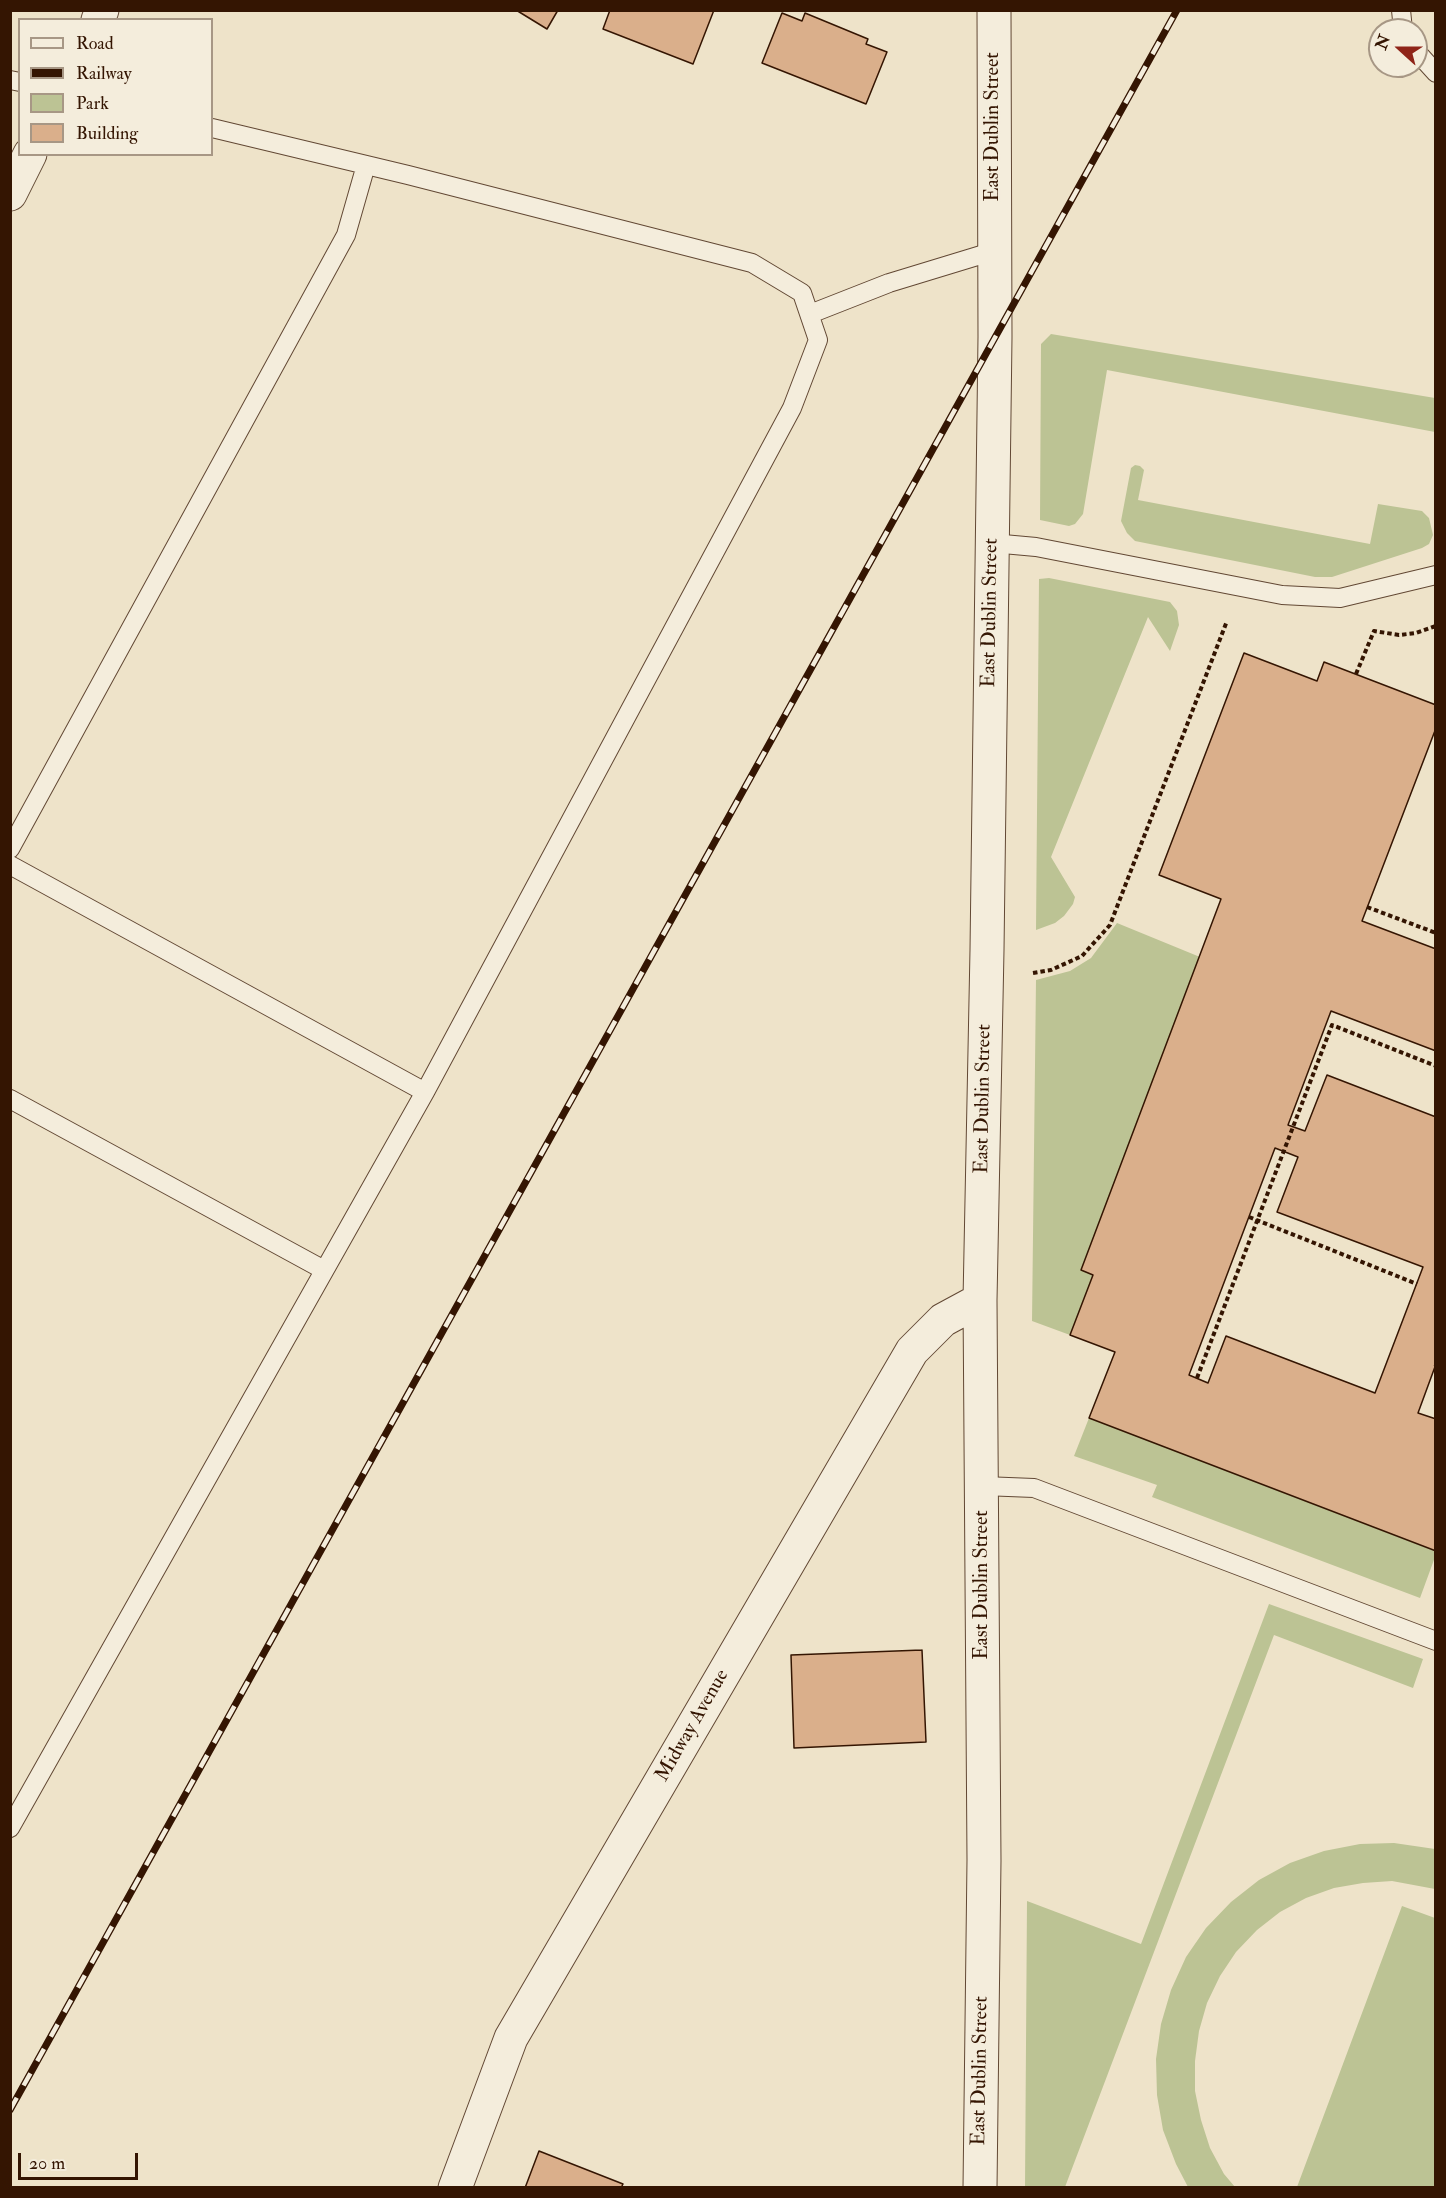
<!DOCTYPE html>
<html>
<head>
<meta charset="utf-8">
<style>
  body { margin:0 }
  #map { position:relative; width:1446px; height:2198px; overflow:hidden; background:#eee3c9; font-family:"IM FELL Double Pica",serif }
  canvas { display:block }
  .frame { position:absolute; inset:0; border:12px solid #341502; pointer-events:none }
  .legend { position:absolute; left:18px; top:18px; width:195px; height:138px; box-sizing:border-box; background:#f4eddc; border:2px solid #a79785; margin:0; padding:8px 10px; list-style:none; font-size:18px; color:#341502 }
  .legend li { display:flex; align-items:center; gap:12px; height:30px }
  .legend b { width:30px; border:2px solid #a79785 }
  .north { position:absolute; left:1368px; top:18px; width:60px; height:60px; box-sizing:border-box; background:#f4eddc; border:2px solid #a79785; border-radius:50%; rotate:291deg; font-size:16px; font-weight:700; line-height:24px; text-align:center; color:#341502 }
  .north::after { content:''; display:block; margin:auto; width:21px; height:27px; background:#8f2418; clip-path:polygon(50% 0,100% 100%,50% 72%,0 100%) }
  .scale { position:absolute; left:18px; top:2153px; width:120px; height:27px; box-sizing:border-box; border:3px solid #341502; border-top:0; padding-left:8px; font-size:18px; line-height:21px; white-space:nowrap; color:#341502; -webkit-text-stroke:4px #f4eddc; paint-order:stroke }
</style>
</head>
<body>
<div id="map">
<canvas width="1446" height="2198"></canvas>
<div class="frame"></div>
<ul class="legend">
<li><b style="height:8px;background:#f4eddc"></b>Road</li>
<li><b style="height:8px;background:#341502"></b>Railway</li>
<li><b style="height:16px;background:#bcc394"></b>Park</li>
<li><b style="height:16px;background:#daaf8b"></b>Building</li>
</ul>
<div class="north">N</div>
<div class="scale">20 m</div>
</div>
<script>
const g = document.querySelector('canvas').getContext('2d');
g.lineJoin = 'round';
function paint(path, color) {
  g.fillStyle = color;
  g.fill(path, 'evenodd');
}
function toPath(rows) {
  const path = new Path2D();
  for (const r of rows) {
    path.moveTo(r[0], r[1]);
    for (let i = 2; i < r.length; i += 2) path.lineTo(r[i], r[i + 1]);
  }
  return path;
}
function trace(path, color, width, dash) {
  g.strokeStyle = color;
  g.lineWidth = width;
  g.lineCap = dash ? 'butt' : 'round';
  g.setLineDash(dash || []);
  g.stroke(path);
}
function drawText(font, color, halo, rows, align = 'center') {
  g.font = font + ' "IM FELL Double Pica",serif';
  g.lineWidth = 4.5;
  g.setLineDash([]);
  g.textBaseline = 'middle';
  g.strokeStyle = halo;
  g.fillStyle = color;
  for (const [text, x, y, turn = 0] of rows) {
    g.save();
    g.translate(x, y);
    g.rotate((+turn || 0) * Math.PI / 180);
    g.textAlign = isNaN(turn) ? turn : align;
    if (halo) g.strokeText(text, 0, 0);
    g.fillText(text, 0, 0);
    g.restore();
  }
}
paint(toPath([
  [1051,334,1435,398,1435,432,1107,370,1083,514,1075,524,1069,526,1040,520,1041,344],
  [1135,465,1140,466,1144,470,1138,500,1370,544,1378,504,1422,511,1429,518,1433,535,1429,544,1422,548,1332,577,1315,577,1135,541,1127,533,1121,521,1131,468],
  [1049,578,1170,602,1177,611,1179,625,1170,651,1148,617,1051,857,1075,897,1073,904,1064,916,1055,923,1036,930,1039,579],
  [1117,923,1200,957,1081,1270,1093,1275,1070,1335,1032,1321,1036,980,1070,971,1091,958],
  [1089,1418,1435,1551,1435,1557,1420,1598,1152,1497,1157,1485,1074,1456],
  [1269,1604,1423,1659,1413,1688,1274,1635,1065,2187,1025,2187,1027,1901,1141,1944],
  [1394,1843,1435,1849,1435,1889,1392,1881,1363,1883,1334,1888,1306,1898,1280,1912,1257,1930,1236,1952,1220,1976,1207,2003,1199,2031,1195,2061,1195,2091,1201,2120,1210,2148,1224,2174,1235,2187,1188,2187,1176,2164,1163,2130,1157,2095,1156,2059,1161,2024,1171,1990,1186,1957,1206,1928,1231,1902,1259,1880,1290,1863,1324,1851,1360,1844],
  [1402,1906,1435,1918,1435,2187,1297,2187]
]), '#bcc394');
const building = toPath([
  [516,10,558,10,547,29,516,10],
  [610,10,714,10,693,64,603,29,610,10],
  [782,13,802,21,805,13,868,39,866,44,887,52,866,104,762,63,782,13],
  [1244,653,1317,681,1324,662,1436,705,1436,728,1362,921,1436,949,1436,1051,1331,1011,1288,1125,1305,1131,1327,1075,1436,1117,1436,1364,1418,1413,1436,1419,1436,1551,1089,1418,1115,1352,1070,1335,1093,1275,1081,1270,1221,899,1159,875,1244,653],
  [1275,1148,1298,1157,1277,1212,1423,1267,1375,1393,1226,1336,1208,1383,1189,1375,1275,1148],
  [922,1650,926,1742,794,1748,791,1655,922,1650],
  [539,2151,623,2184,621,2188,525,2188,539,2151]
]);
paint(building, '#daaf8b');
trace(building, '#341502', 1.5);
const lane = toPath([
  [1401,10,1403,30],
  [1416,51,1436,73],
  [10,80,20,82],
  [810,314,889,283,994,251],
  [992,543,1036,547,1282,595,1340,598,1436,575],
  [10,849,346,235,366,165],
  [10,865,425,1092],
  [10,1099,324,1270],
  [983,1486,1034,1488,1436,1641],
  [10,1828,425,1092,792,408,818,340,802,293,752,263,408,175,212,128]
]);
const street = toPath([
  [98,20,102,10],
  [10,194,30,154],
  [455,2188,511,2038,912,1351,943,1320,980,1300],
  [980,2188,984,1860,980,1300,987,950,995,337,994,10]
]);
trace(lane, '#624834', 20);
trace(street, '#624834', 35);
trace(toPath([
  [1356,674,1374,631,1399,635,1416,633,1436,626],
  [1367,907,1436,933],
  [1033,973,1051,970,1082,956,1110,925,1227,621],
  [1249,1217,1417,1284],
  [1435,1364,1436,1365],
  [1197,1378,1332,1025,1436,1066]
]), '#341502', 4, [4.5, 3]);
trace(lane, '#f4eddc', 18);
trace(street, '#f4eddc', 33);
const rail = toPath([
  [10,2110,1177,10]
]);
trace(rail, '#341502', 7);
trace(rail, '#f4eddc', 4.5, [14]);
drawText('20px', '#341502', '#f4eddc', [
  ["East Dublin Street",994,127,-90],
  ["East Dublin Street",991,613,-89],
  ["East Dublin Street",984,1099,-89],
  ["East Dublin Street",983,1585,-90],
  ["Midway Avenue",693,1726,-60],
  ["East Dublin Street",981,2071,-89]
]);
</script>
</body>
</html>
